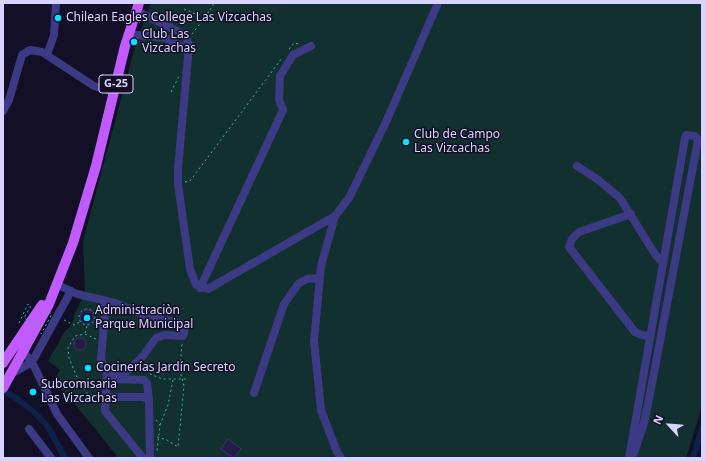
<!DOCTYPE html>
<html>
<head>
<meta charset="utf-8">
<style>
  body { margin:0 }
  #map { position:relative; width:705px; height:461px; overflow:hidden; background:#130f26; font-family:"Noto Sans",sans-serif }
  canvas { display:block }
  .frame { position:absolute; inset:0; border:4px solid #d9d4ff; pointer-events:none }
  .north { position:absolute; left:649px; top:405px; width:40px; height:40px; -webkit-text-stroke:3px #130f26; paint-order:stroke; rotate:296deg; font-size:11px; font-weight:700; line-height:16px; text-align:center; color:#d9d4ff }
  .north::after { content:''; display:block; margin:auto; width:14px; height:18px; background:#d9d4ff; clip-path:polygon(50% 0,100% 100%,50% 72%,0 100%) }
</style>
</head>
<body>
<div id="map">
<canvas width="705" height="461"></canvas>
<div class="frame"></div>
<div class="north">N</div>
</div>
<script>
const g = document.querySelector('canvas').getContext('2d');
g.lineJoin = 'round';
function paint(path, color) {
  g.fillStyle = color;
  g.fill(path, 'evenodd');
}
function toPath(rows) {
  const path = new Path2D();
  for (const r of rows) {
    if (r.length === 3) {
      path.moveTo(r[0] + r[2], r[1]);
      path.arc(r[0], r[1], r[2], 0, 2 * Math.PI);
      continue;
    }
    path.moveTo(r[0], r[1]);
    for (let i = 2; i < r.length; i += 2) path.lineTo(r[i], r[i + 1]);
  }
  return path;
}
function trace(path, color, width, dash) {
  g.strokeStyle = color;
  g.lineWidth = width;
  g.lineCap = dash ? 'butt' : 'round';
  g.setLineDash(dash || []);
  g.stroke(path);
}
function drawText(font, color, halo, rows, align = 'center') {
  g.font = font + ' "Noto Sans",sans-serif';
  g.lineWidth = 3;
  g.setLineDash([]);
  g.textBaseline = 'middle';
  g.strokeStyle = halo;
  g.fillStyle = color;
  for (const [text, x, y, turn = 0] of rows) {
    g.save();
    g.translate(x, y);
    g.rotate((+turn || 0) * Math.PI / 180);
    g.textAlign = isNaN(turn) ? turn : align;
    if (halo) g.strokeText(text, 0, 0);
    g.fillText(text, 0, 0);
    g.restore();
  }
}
paint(toPath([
  [151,3,702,3,702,402,698,420,686,458,114,458,117,456,74,403,56,384,55,379,60,370,48,361,65,331,70,327,74,319,74,315,85,293,83,241,136,43]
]), '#12302f');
trace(toPath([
  [3,391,16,398,34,412,48,427,65,458],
  [693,458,702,428]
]), '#0c2248', 6);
const building = toPath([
  [87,317,7],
  [80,344,6],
  [228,439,241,449,234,458,221,449,228,439]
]);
paint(building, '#241b47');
trace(building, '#3b2d73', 1);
trace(toPath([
  [184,9,198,15,209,12],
  [192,34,209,12,214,3],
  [289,49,294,43,299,44],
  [171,92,179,76],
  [185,182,190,181,282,58],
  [87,317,8],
  [64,320,74,325,80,322],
  [85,333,87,326],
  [96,339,85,334,75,336,68,348,69,358,79,382,87,393,98,398],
  [144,366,148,373,162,379,188,379],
  [156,420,160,425,157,451],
  [160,425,168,405,173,380],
  [157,437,167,440,178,447,184,386,180,370,182,343]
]), '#2fb8b0', 1, [2, 3]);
trace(toPath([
  [137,11,185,35,187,39,189,46,178,169,178,184,190,269,196,285,208,289,335,216],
  [129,34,166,38,181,46,188,53],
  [47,55,54,35,56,3],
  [3,111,9,100,22,55,30,50,42,52,94,86,114,92],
  [577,166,597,179,620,198,655,254,660,260,663,261],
  [631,214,579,232,572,239,569,247,635,332,642,335,650,336],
  [56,284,77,294,115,303,142,314,186,325,183,336,164,335,156,338,142,357,129,370,121,374,107,373],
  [200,288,283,110,279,100,280,76,293,55,311,46],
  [103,301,105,312,101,359,107,373,105,411,143,458],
  [20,348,32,362,57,414,89,458],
  [11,374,32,362,71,291],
  [114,379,144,380,147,383,149,400],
  [254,393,284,304,299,283,307,279,319,278],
  [105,397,143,397,149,400,150,458],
  [29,429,51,458],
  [341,458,337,452,321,410,314,341,321,266,335,216,349,198,386,122,438,3],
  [629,458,685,138,686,135,695,136,698,140,650,394,644,423,634,453,630,458]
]), '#3d3a85', 8);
trace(toPath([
  [3,363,42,305],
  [3,388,49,304,73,243,96,166,125,46,139,3]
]), '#c25bff', 10);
trace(toPath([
  [19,323,28,304,31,306,24,318,41,327,49,312,52,314,41,334]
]), '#2fb8b0', 1, [2, 3]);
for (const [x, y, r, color] of [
  [58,18,4,"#00e5ff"],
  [134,42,4,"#00e5ff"],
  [406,142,4,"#00e5ff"],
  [87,318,4,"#00e5ff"],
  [88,368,4,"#00e5ff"],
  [33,392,4,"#00e5ff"]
]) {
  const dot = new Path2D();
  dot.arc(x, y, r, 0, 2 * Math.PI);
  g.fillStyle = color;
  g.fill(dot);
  trace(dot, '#130f26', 1.5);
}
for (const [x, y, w] of [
  [116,84,34]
]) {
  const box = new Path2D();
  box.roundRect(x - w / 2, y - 9, w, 18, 3);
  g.fillStyle = '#130f26';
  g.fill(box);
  trace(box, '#d9d4ff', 1);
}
drawText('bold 11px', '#d9d4ff', null, [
  ["G-25",116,84]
]);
drawText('12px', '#d9d4ff', '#130f26', [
  ["Chilean Eagles College Las Vizcachas",66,18],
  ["Club Las",142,35],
  ["Vizcachas",142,49],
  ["Club de Campo",414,135],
  ["Las Vizcachas",414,149],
  ["Administraciòn",95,311],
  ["Parque Municipal",95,325],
  ["Cocinerías Jardín Secreto",96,368],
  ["Subcomisaria",41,385],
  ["Las Vizcachas",41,399]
], 'left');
</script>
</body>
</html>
